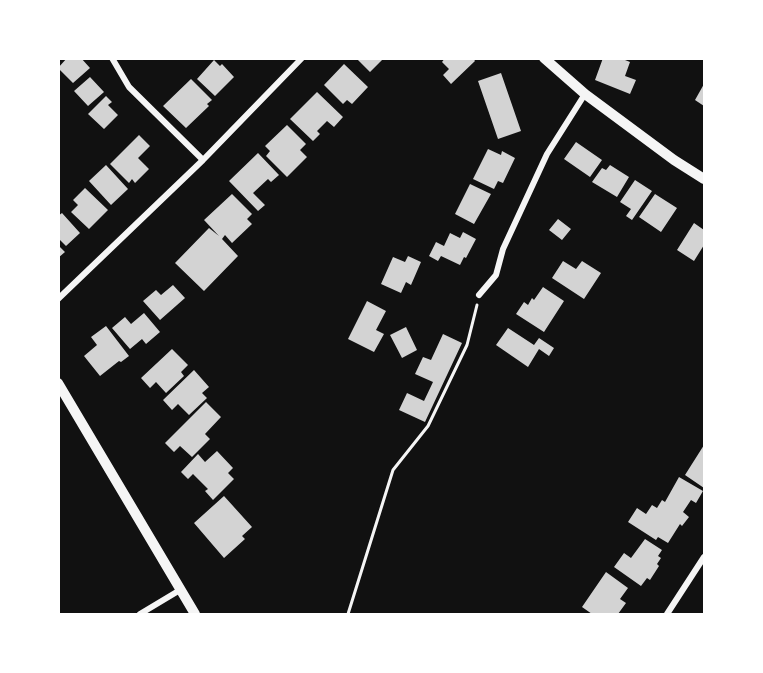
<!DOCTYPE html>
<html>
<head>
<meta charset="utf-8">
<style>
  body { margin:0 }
  #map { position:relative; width:763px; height:673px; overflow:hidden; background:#111; font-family:"Roboto Condensed",sans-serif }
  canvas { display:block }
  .frame { position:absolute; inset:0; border:60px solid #fff; pointer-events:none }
</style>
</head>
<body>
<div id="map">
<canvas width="763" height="673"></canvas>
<div class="frame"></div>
</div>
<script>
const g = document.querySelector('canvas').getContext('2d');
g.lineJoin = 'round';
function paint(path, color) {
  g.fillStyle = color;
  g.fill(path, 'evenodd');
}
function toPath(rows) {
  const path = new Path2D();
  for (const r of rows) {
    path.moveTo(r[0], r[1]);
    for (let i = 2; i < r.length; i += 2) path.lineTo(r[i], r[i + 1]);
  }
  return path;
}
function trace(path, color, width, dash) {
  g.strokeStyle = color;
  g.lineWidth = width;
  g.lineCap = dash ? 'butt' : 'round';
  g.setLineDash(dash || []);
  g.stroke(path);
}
paint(toPath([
  [67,58,81,58,90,68,73,83,58,68],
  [356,58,384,58,370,72],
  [445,58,473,58,475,61,451,84,443,75,449,69,442,62],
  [603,58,620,58,630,62,625,76,636,80,630,94,595,80],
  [214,60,220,66,222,64,234,77,215,96,197,79],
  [344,64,368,87,352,104,347,100,343,104,324,85],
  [501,73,521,131,498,139,478,81],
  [90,77,104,92,88,106,74,91],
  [191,79,212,100,207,104,209,106,186,128,163,106],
  [704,84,704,106,695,100],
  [317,92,343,117,334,127,327,121,317,131,320,134,313,141,290,119],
  [106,96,112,102,108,105,118,115,104,129,88,114],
  [287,125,306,144,300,150,307,157,287,177,266,156,270,151,265,146],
  [139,135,150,146,138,158,149,169,135,183,132,179,129,183,110,164],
  [576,142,602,160,590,177,564,159],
  [488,149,501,155,502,151,515,158,503,183,498,181,494,189,473,179],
  [258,153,279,175,271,182,268,179,253,193,265,205,258,211,229,181],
  [106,165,128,189,111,205,89,181],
  [610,165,629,177,617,197,592,182,602,168,606,170],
  [635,180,652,191,632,220,626,216,631,209,620,202],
  [470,184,491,194,474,224,455,214],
  [85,188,108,210,89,229,71,212,78,205,73,200],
  [232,194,252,214,247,219,252,224,232,243,225,235,222,239,238,256,204,291,175,263,209,228,219,236,204,220],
  [655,194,677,208,661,232,639,217],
  [62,213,80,233,66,246,58,238,58,216],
  [558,219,571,229,562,240,549,230],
  [694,223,704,230,704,245,694,261,677,250],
  [463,232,476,239,466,258,464,257,460,265,441,256,438,261,429,256,436,242,444,246,450,233,460,238],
  [58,245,65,252,58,258],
  [408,256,421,262,411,285,406,282,401,293,381,284,393,257,405,262],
  [563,261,576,269,582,261,601,273,584,299,552,278],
  [173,285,185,298,160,320,143,301,156,290,161,295],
  [543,287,564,301,544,332,516,314,524,302,528,305,532,298,534,300],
  [367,301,386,311,376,330,384,334,374,352,348,339],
  [144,313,160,332,146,344,142,339,130,349,112,328,125,317,131,324],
  [106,326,129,356,121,362,119,361,100,376,84,356,97,345,91,337],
  [406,327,417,350,402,358,390,335],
  [508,328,534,345,539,338,554,348,549,356,539,349,528,367,496,345],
  [443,334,462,343,425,422,399,410,407,393,424,401,433,382,415,374,423,357,431,360],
  [172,349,188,365,181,372,184,376,166,393,156,382,150,388,141,378],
  [194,370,209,387,202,393,207,398,189,415,178,404,172,410,163,400],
  [206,402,221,417,205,434,210,439,192,457,180,446,174,452,165,443],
  [704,445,704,488,685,475],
  [217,451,233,468,228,473,234,479,213,500,205,491,208,489,193,474,188,479,181,472,198,454,205,462],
  [679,477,703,491,696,503,691,500,683,512,689,517,682,526,680,524,668,543,658,537,656,540,628,522,637,508,646,514,652,505,657,508,662,500,665,502],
  [224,496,252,527,242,536,245,539,224,558,194,523],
  [645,539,662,550,658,556,661,558,657,564,659,566,650,580,647,578,641,586,614,567,624,553,631,558],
  [606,572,628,588,620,599,626,603,618,614,592,614,582,607]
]), '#d3d3d3');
trace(toPath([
  [348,614,393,470,428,426,467,345,477,305]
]), '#f5f5f5', 3);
trace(toPath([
  [112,58,129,87,203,160],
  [479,295,496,275,503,249,547,154,585,94],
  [58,299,203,160,302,58],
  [140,614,180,590],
  [667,614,704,557]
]), '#f5f5f5', 6);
trace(toPath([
  [544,58,585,94,674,160,704,179],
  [58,383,195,614]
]), '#f5f5f5', 10);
</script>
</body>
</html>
